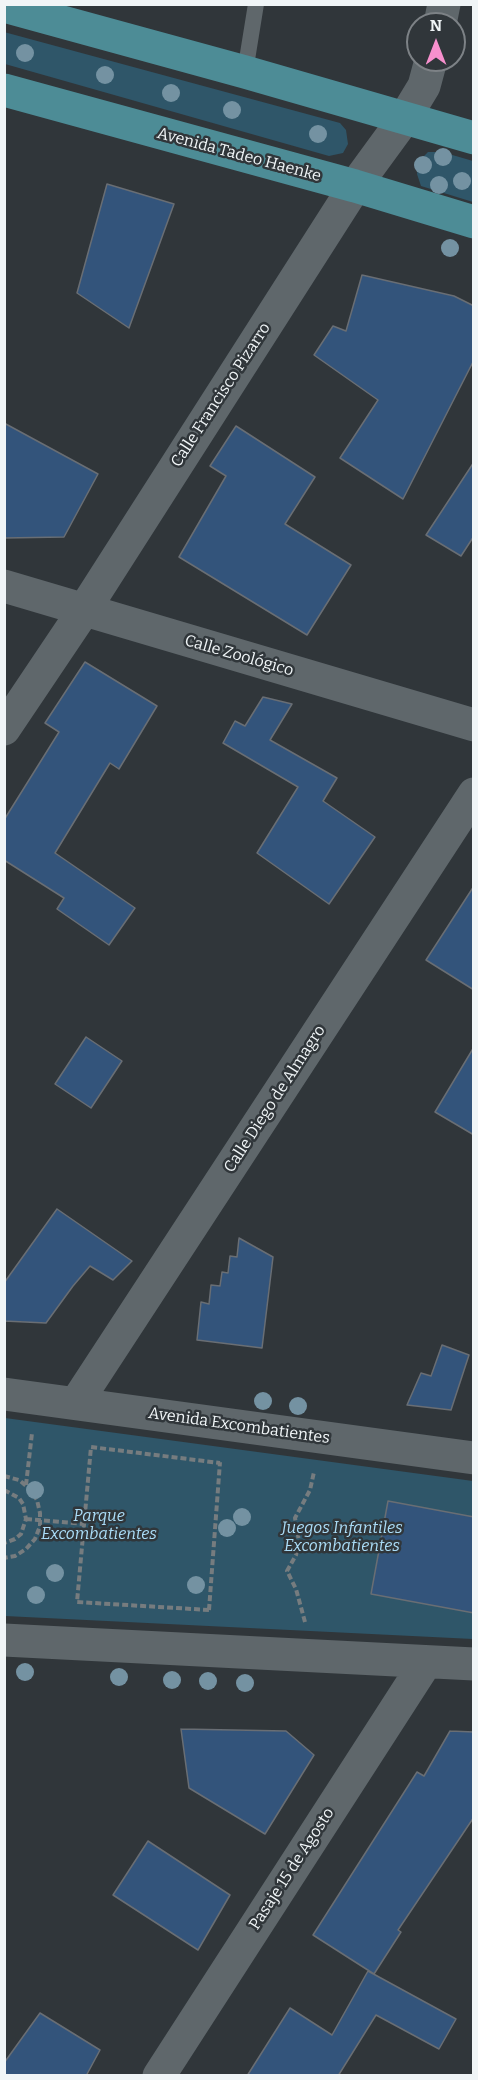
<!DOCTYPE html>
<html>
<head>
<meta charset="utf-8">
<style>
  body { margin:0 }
  #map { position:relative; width:478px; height:2080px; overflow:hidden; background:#30363a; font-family:Bitter,serif }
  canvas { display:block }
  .frame { position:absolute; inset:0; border:6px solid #f0f5f7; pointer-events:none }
  .north { position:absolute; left:406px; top:12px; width:60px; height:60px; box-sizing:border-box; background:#30363a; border:2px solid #7d8286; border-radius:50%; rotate:0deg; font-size:16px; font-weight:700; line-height:24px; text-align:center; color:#f0f5f7 }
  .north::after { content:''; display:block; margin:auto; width:21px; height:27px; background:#f790cd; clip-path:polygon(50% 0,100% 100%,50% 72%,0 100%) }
</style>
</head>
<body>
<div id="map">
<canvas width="478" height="2080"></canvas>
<div class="frame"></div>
<div class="north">N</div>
</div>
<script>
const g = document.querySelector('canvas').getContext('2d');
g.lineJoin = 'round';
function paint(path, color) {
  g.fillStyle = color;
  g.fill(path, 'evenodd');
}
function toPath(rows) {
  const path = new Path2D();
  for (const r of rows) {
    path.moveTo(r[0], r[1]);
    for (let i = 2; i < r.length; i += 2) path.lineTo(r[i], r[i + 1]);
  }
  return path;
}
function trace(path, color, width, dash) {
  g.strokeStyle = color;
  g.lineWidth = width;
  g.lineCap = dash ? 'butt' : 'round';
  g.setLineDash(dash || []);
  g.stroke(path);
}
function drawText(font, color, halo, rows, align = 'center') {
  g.font = font + ' Bitter,serif';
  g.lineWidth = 5;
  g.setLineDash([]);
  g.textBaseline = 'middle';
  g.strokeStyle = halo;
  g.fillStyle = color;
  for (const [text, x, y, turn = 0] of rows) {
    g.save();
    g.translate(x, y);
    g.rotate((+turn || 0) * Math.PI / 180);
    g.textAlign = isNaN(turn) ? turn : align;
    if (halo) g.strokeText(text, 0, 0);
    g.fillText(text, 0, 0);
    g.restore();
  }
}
paint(toPath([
  [4,32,340,123,346,130,348,144,343,153,329,156,5,64],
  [428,152,442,152,473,161,473,202,421,186,417,174,418,162],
  [5,1418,473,1481,473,1639,5,1616]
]), '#2f5669');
const building = toPath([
  [107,184,174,204,129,328,77,293,107,184],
  [362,275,454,296,474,306,474,360,403,499,340,458,378,400,314,355,333,326,346,331,362,275],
  [4,423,98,474,64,537,4,538,4,423],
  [236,426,315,477,285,524,351,565,307,635,179,557,226,476,210,466,236,426],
  [474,462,474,536,461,556,426,535,474,462],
  [85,662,157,706,119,769,110,763,55,853,135,908,109,945,57,909,64,898,4,860,4,820,59,732,45,723,85,662],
  [263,697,292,704,270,740,337,778,323,801,375,837,329,904,257,853,298,787,223,743,235,721,245,726,263,697],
  [474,886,474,990,426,960,474,886],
  [86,1037,122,1061,91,1108,55,1084,86,1037],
  [474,1047,474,1135,435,1112,474,1047],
  [57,1209,132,1261,113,1280,90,1266,73,1286,46,1323,4,1321,4,1283,57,1209],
  [239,1238,273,1257,262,1348,197,1340,201,1302,209,1304,211,1285,220,1286,222,1272,228,1273,230,1256,237,1257,239,1238],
  [442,1345,469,1355,451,1410,407,1405,421,1373,431,1376,442,1345],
  [388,1501,474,1517,474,1613,371,1594,388,1501],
  [181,1729,286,1731,314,1755,265,1834,189,1788,181,1729],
  [450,1731,474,1732,474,1817,398,1930,401,1932,374,1974,313,1935,417,1772,424,1776,450,1731],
  [148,1841,230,1895,198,1950,113,1895,148,1841],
  [368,1971,456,2019,439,2049,376,2015,338,2076,247,2076,290,2008,332,2035,368,1971],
  [40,2013,100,2050,86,2076,4,2076,4,2063,40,2013]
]);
paint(building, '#33547b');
trace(building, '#696e74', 1.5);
trace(toPath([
  [4,1476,19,1480,30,1489,37,1500,40,1513,40,1526,35,1539,26,1549,15,1556,4,1558],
  [26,1485,32,1433],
  [4,1490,19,1498,23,1504,26,1519,21,1534,15,1539,4,1543],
  [26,1519,84,1524],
  [209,1610,77,1602,91,1447,220,1463],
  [209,1610,220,1462],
  [305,1622,296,1589,287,1571,296,1555,299,1541,295,1518,310,1490,314,1472]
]), '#767c7f', 4, [6, 3]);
trace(toPath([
  [245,72,256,4]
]), '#5f676b', 16);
trace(toPath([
  [440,24,444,4],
  [4,586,474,725],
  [4,729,84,610,355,186,404,119,424,86,431,60],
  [4,1394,474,1458],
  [76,1403,474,794],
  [4,1640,474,1664],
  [159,2076,426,1662]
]), '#5f676b', 33);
trace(toPath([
  [4,6,245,72,474,138],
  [4,90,355,186,474,222]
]), '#4d8c96', 33);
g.fillStyle = '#7492a2';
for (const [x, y] of [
  [25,53],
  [105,75],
  [171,93],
  [232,110],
  [318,134],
  [443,157],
  [423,165],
  [462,181],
  [439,185],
  [450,248],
  [263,1401],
  [298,1406],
  [35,1490],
  [242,1517],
  [227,1528],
  [55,1573],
  [196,1585],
  [36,1595],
  [25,1672],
  [119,1677],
  [172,1680],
  [208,1681],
  [245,1683]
]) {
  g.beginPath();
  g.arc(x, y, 9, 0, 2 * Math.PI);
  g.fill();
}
drawText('16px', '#f0f5f7', '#30363a', [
  ["Avenida Tadeo Haenke",239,155,15],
  ["Calle Francisco Pizarro",221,395,-57],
  ["Calle Zoológico",239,656,16],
  ["Calle Diego de Almagro",275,1099,-57],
  ["Avenida Excombatientes",239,1426,8],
  ["Pasaje 15 de Agosto",292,1869,-57]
]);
drawText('italic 16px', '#abddf8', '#30363a', [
  ["Parque",99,1517],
  ["Excombatientes",99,1535],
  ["Juegos Infantiles",342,1529],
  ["Excombatientes",342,1547]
]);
</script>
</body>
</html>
